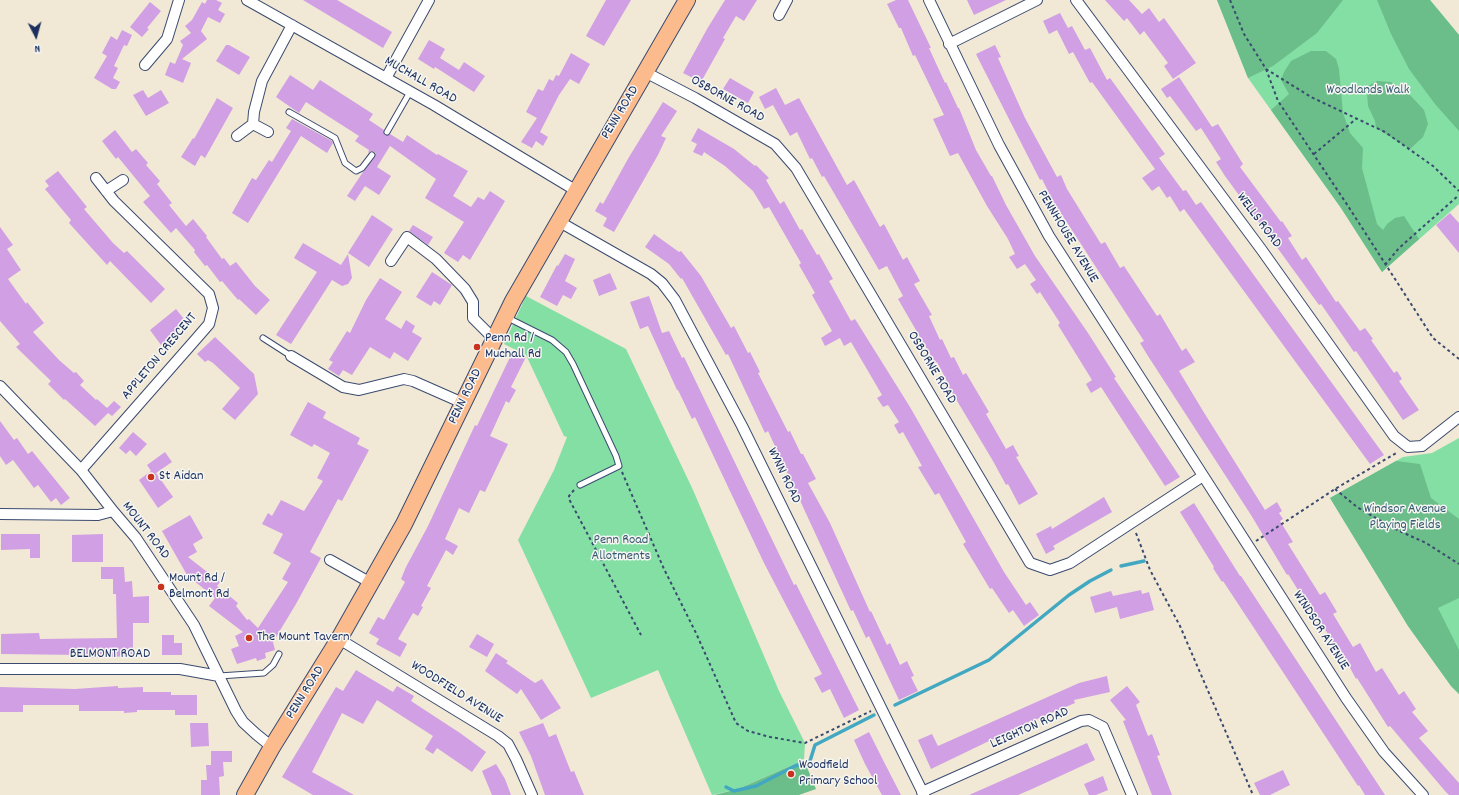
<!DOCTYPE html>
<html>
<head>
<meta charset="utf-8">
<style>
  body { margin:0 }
  #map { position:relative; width:1459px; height:795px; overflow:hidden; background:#f1e9d5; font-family:Dekko,sans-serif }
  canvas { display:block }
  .north { position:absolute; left:16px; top:16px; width:40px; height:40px; -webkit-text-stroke:3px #f6f6f2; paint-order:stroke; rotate:174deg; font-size:11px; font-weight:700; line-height:16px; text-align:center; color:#1b2f5e }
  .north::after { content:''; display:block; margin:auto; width:14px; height:18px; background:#1b2f5e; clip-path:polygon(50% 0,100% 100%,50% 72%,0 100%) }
</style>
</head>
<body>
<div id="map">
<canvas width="1459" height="795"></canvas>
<div class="north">N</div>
</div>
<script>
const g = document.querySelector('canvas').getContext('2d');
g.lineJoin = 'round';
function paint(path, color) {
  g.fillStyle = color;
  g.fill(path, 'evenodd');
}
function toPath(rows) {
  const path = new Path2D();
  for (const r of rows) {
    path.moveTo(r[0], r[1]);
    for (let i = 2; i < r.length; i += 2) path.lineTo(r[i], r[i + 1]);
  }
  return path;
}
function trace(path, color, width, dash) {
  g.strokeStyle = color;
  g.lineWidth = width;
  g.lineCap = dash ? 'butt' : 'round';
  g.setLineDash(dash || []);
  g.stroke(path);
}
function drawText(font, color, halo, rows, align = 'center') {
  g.font = font + ' Dekko,sans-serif';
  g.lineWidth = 3;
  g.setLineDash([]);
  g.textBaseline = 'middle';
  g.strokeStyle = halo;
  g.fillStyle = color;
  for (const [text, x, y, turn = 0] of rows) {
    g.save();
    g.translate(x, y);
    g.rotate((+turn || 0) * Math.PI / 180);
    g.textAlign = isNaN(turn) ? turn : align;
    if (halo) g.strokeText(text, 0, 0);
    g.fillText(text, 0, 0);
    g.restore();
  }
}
paint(toPath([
  [1217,0,1430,0,1459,35,1459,204,1382,272,1341,208,1248,78],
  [526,296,626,349,693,490,779,691,805,743,804,760,738,789,712,795,658,670,591,698,518,540,554,470,567,437,564,436,526,355,504,344],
  [1459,438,1459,694,1451,686,1408,626,1330,498,1403,457,1432,453]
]), '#84dfa5');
paint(toPath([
  [1217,0,1343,0,1317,33,1273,66,1248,78],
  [1377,0,1430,0,1459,35,1459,131,1435,104,1409,69,1391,34],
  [1311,51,1326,51,1336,59,1339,69,1343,113,1350,133,1363,148,1362,168,1377,224,1383,230,1387,224,1395,218,1404,216,1419,239,1382,272,1341,208,1271,110,1289,94,1281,80,1284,72,1291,61],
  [1377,81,1391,82,1410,95,1424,110,1428,124,1423,137,1410,149,1376,128,1375,121,1368,106,1367,93,1368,86],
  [1396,461,1420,464,1431,498,1459,519,1459,598,1438,608,1459,650,1459,694,1451,686,1408,626,1330,498],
  [804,760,816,789,799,795,714,795,738,789]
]), '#6bbe8a');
trace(toPath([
  [1121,566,1144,561],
  [895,705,989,660,1069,595,1090,581,1111,570],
  [726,787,734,791,756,786,795,766,810,761,815,745,874,715]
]), '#42a8c2', 3.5);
paint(toPath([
  [207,0,216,0,222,3,218,10,225,14,220,23,208,17,201,31,207,39,182,59,191,63,183,83,165,75,170,62,175,64,183,45,180,41,191,33,185,26,192,20,202,2,205,4],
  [303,0,337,0,392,32,383,48],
  [606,0,631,0,604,46,586,36],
  [725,0,757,0,744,21,736,16,723,38,725,39,701,82,683,73,707,29],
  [896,0,908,0,931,48,929,48,945,83,946,82,958,108,959,108,976,150,991,176,992,176,1006,205,1035,256,1088,333,1116,377,1114,378,1180,477,1165,486,1101,387,1091,393,1086,384,1092,380,1058,325,1060,323,1040,292,1037,294,1030,284,1036,280,1025,264,1017,269,1009,257,1015,254,1008,239,987,206,958,153,950,156,933,119,944,115,915,55,913,56,901,28,899,28,887,4],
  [967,0,1006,0,974,15],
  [1105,0,1129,0,1142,14,1149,8,1159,22,1164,18,1196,63,1173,79,1164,66,1168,63,1144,31,1140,35,1127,18,1124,21],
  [150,2,161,11,147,28,149,29,142,37,130,27],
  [1060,13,1068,28,1072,26,1085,50,1090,48,1107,80,1110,78,1165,154,1159,158,1183,191,1186,190,1196,205,1201,202,1384,455,1370,464,1184,209,1180,212,1170,196,1167,198,1159,186,1152,191,1142,178,1155,169,1092,82,1090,83,1073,52,1069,54,1057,30,1049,34,1043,21],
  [122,30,132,35,127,46,124,45,114,66,118,68,113,78,120,82,116,89,112,89,94,78,107,56,102,53,111,36,117,40],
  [429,40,445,49,440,58,459,70,464,62,485,76,474,92,435,67,434,69,418,59],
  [226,45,229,45,250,57,239,75,216,61],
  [995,45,1001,57,998,58,1025,118,1057,177,1061,175,1067,189,1101,244,1105,242,1120,268,1124,266,1157,316,1160,314,1182,351,1186,348,1195,362,1179,371,1203,411,1265,510,1277,502,1282,511,1279,513,1283,519,1280,521,1293,542,1288,544,1320,595,1325,592,1337,612,1333,614,1353,647,1360,643,1376,672,1382,668,1399,695,1404,691,1416,709,1412,712,1428,731,1419,738,1459,783,1459,795,1449,795,1445,791,1390,726,1388,727,1357,678,1356,679,1341,651,1339,652,1305,597,1303,598,1288,574,1287,575,1251,515,1148,356,1140,343,1144,341,1053,201,1042,179,1040,180,982,66,976,54],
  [571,53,590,64,579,84,570,79,559,95,540,132,548,137,543,146,536,141,532,148,521,142,537,118,526,112,538,89,543,91,549,79,553,81,556,75,559,76],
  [290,75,313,90,320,80,373,114,369,120,384,130,385,135,390,134,403,142,407,135,437,155,438,154,468,171,453,196,471,207,478,197,484,200,490,191,505,201,470,260,463,255,458,262,444,253,464,222,425,198,436,179,390,146,377,167,391,176,379,195,365,186,355,201,347,196,363,172,375,157,376,153,372,151,368,153,369,150,355,141,359,136,306,102,299,113,276,97],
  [1179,77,1212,127,1218,124,1243,164,1240,167,1281,222,1282,221,1292,236,1288,238,1302,260,1306,257,1336,302,1338,301,1360,331,1365,328,1373,339,1371,340,1394,373,1397,371,1402,379,1399,381,1419,410,1403,420,1356,351,1354,352,1321,304,1319,305,1225,176,1216,162,1221,159,1201,128,1196,131,1170,96,1167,98,1161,89],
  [730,78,754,92,748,103,723,89],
  [776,88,785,105,799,98,847,185,854,180,880,227,884,224,903,260,907,257,920,281,914,284,932,315,929,316,940,340,942,339,951,358,954,357,963,375,966,373,989,412,986,414,1006,449,1013,445,1019,456,1016,457,1038,494,1019,505,1008,484,1006,485,993,461,947,384,948,383,937,362,935,363,898,299,903,296,887,266,879,270,824,176,822,177,812,158,810,159,797,132,790,136,773,105,765,109,759,97],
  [143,90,148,98,161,90,169,103,146,116,133,95],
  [217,98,233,108,205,158,201,155,195,166,181,157,193,138,194,139],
  [663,102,677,111,661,136,666,138,658,155,614,232,603,226,607,218,595,211,600,202,603,204,629,157],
  [292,119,332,141,333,143,327,153,301,136,248,223,232,213,252,178,256,180,269,160,272,162,291,131,286,128],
  [698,128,734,149,755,166,756,165,769,178,766,180,780,204,784,201,800,230,802,229,817,255,819,254,833,279,829,281,851,321,855,319,910,407,1004,572,1026,605,1030,602,1039,615,1024,626,1013,610,1009,613,992,588,990,589,963,544,966,542,939,493,935,495,918,467,922,466,903,432,899,434,894,425,899,422,888,405,883,407,877,398,882,395,851,342,844,346,840,338,825,346,821,338,832,331,812,295,815,293,799,265,801,263,769,207,764,209,753,191,725,166,704,152,702,156,693,152,697,144,691,141],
  [115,130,132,152,136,149,148,163,146,165,160,181,157,184,172,203,169,205,186,226,193,219,207,236,206,237,222,259,224,258,230,266,236,262,255,286,270,300,256,315,239,299,238,300,222,281,220,282,207,265,205,266,194,252,195,250,176,228,171,233,143,202,150,196,118,157,116,159,102,141],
  [58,171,87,207,84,209,113,243,124,253,127,251,165,289,151,303,110,261,107,265,69,223,71,220,45,189,49,186,45,181],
  [1450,213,1459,223,1459,253,1436,225],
  [372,215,393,229,369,267,348,253],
  [413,225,433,237,428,245,409,231],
  [0,227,13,245,7,249,21,270,8,279,26,304,27,302,44,323,33,332,59,360,74,373,76,372,84,381,80,385,96,400,97,399,107,408,114,401,121,407,112,416,108,413,95,426,65,399,64,400,48,384,51,381,16,347,20,344,0,321],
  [654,234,679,252,681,251,701,276,731,328,734,326,748,353,750,352,760,372,758,373,788,432,790,431,801,454,803,454,816,479,808,483,830,523,870,612,871,611,887,645,890,643,900,665,907,661,914,676,911,677,918,691,899,700,869,636,866,638,853,610,851,611,768,431,765,433,728,354,726,355,682,278,681,279,669,264,645,247],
  [303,243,341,265,348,254,352,278,348,284,342,286,332,280,291,344,276,335,317,272,294,258],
  [565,254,575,259,565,281,577,288,571,299,563,295,557,306,540,297,557,265,558,266],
  [432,272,452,285,440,305,434,301,431,306,416,297],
  [610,273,617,289,599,296,593,280],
  [380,278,402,292,385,319,401,329,406,320,415,326,412,332,422,338,408,361,394,352,390,359,370,347,352,375,343,370,339,376,328,369,333,362,329,360,347,331,350,333,366,300],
  [649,296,662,333,669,331,682,358,684,357,794,585,796,584,859,710,844,718,830,689,822,693,814,678,822,674,764,563,695,417,692,419,678,390,677,390,648,326,640,329,630,302],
  [176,309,188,324,161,345,150,330],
  [215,337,254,374,258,394,235,420,222,409,240,388,213,363,208,360,205,362,197,354],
  [513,351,526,357,511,387,516,390,509,403,506,401,490,436,508,444,485,492,480,490,469,513,459,508,445,539,458,546,453,555,446,550,427,586,431,588,421,606,423,607,418,616,413,613,398,639,407,644,400,657,376,644,379,639,369,633,378,617,384,620,405,582,401,579,406,567,428,526,475,425,477,426],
  [308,402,326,412,323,418,360,438,357,444,369,450,342,501,338,499,310,552,321,558,296,604,273,642,275,650,265,653,266,658,257,661,256,658,237,664,231,649,239,646,235,636,243,632,209,606,215,598,187,575,162,531,190,515,203,538,193,544,197,552,188,557,220,582,217,586,238,603,236,606,247,620,249,619,258,628,288,582,282,579,291,563,273,553,283,534,262,524,268,513,272,516,281,500,304,511,323,481,317,478,330,453,314,444,312,447,290,435],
  [0,421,14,440,17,438,28,454,32,451,70,498,61,505,56,498,51,502,38,485,34,488,13,460,6,465,0,456],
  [133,432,147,444,136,456,130,450,126,454,119,448],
  [165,452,172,462,156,473,173,497,158,508,139,480,151,471,147,465],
  [1104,497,1112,512,1053,546,1055,549,1046,554,1036,534,1051,526,1052,529],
  [1194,503,1240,576,1241,576,1385,795,1365,795,1359,785,1358,786,1223,581,1222,582,1213,568,1214,567,1180,512],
  [1,534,40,534,40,558,30,558,30,549,1,550],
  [103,534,103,562,72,562,72,535],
  [101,567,124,567,125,582,132,581,133,597,149,596,149,623,133,623,133,656,82,658,82,655,1,654,1,634,39,633,40,639,117,638,116,594,113,594,113,579,101,579],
  [1141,590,1142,594,1149,592,1154,610,1120,619,1117,607,1095,613,1090,597,1111,591,1113,596],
  [477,634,494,644,487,657,469,647],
  [162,635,174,635,174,643,182,643,182,655,162,655],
  [496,653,508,661,506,663,535,683,542,679,561,708,541,720,521,689,517,694,485,671],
  [356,670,393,692,397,686,414,696,411,701,460,733,486,752,472,772,437,748,433,754,425,749,433,736,377,700,363,724,342,713,312,772,354,795,313,795,282,777,336,687,343,691],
  [1107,676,1110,692,1074,700,1075,703,1016,728,931,769,918,740,932,734,938,746,1079,683],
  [118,686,118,688,143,687,143,692,171,692,171,695,197,695,197,715,175,715,175,710,137,710,137,712,124,713,124,711,79,711,79,705,23,705,23,712,0,712,0,687,75,689],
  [1127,686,1140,702,1136,705,1148,736,1152,734,1160,755,1157,756,1172,795,1152,795,1123,721,1126,720,1110,700],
  [190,723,208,723,209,746,191,747],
  [543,723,549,737,556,734,571,772,574,771,584,795,545,795,531,756,519,732],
  [869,732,884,762,901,795,882,795,865,764,854,740],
  [1087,743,1095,760,1032,789,1018,795,969,795],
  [211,751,232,751,232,762,223,762,224,776,219,777,220,795,201,795,201,780,207,780,206,765,211,765],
  [496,764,505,779,511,795,492,795,482,771],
  [1283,770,1290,785,1270,795,1260,795,1254,783],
  [1103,776,1108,790,1096,795,1089,795,1084,784]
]), '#d19fe3');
const service = toPath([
  [289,112,335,138,345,163,356,171,362,168,372,155],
  [387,132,410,92],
  [508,318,552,340,566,352,573,364,616,456,619,466,580,485],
  [263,338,291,356],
  [219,676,264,673,273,665,279,654]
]);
const minor = toPath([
  [247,0,434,105,575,190],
  [929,0,999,145,1049,236,1346,698,1384,752,1423,795],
  [1076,0,1261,249,1394,436,1408,447,1422,446,1459,417],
  [779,15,787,0],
  [949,44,1037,0],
  [145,65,167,39,179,0],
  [645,72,695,98,775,144,796,168,1030,563,1050,570,1070,563,1203,476],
  [386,78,429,0],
  [253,124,254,112,262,81,292,25],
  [237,136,253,124,268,132],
  [106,191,123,180],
  [558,221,651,274,662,283,675,300,742,426,924,795],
  [391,261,407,237,436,259,465,289,473,302,473,318,494,339],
  [291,356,343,387,359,390,404,379,413,381,463,403],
  [0,386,81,470,113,511,136,538,194,625,236,711,243,722,256,734,272,747],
  [81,470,196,339,209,324,213,308,209,294,114,201,96,178],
  [0,514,98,515,113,511],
  [330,560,371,583],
  [339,639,498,736,508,744,516,759,532,795],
  [0,669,180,669,219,676],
  [922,792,1081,721,1089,720,1103,727,1132,795]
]);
const trunk = toPath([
  [245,795,272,747,339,639,404,524,513,301,687,0]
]);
trace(service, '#3b4b70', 7);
trace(minor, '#3b4b70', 12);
trace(trunk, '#3b4b70', 18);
trace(toPath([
  [1230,0,1244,34,1266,69,1311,97,1385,132,1433,166,1459,191],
  [1266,69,1278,101,1348,206,1433,338,1459,359],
  [1314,154,1356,119],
  [1385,265,1399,248,1459,195],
  [622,472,664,569,696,633,736,723,748,731,770,737,805,743,871,711],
  [1335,489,1357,507,1393,528,1426,543,1459,564],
  [574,490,569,496,569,499,641,635],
  [1136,533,1150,570,1180,626,1253,795],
  [1256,541,1335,489,1398,452]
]), '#3b4b70', 2, [3, 3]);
trace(service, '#fff', 5);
trace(minor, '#fff', 10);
trace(trunk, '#fbbb8c', 16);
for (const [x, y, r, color] of [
  [477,347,4,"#c8321e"],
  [151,477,4,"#c8321e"],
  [161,587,4,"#c8321e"],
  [249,638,4,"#c8321e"],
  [791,774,4,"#c8321e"]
]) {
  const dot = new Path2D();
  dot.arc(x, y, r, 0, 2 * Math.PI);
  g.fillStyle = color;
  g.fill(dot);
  trace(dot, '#f6f6f2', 1.5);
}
drawText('14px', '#1b2f5e', '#f6f6f2', [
  ["MUCHALL ROAD",420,81,30],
  ["OSBORNE ROAD",727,100,29],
  ["PENN ROAD",621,113,-59],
  ["WELLS ROAD",1258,221,53],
  ["PENNHOUSE AVENUE",1067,237,59],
  ["APPLETON CRESCENT",160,357,-50],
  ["OSBORNE ROAD",931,368,59],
  ["PENN ROAD",466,397,-64],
  ["WYNN ROAD",783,476,64],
  ["MOUNT ROAD",145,531,52],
  ["WINDSOR AVENUE",1320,631,57],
  ["BELMONT ROAD",110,655],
  ["PENN ROAD",306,693,-58],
  ["WOODFIELD AVENUE",456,693,32],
  ["LEIGHTON ROAD",1030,729,-24]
]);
drawText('14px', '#355b70', '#f6f6f2', [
  ["Woodlands Walk",1368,91],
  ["Windsor Avenue",1405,510],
  ["Playing Fields",1405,526],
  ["Penn Road",621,541],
  ["Allotments",621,557]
]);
drawText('14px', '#1b2f5e', '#f6f6f2', [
  ["Penn Rd /",485,339],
  ["Muchall Rd",485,355],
  ["St Aidan",159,477],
  ["Mount Rd /",169,579],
  ["Belmont Rd",169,595],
  ["The Mount Tavern",257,638],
  ["Woodfield",799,766],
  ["Primary School",799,782]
], 'left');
</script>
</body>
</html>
